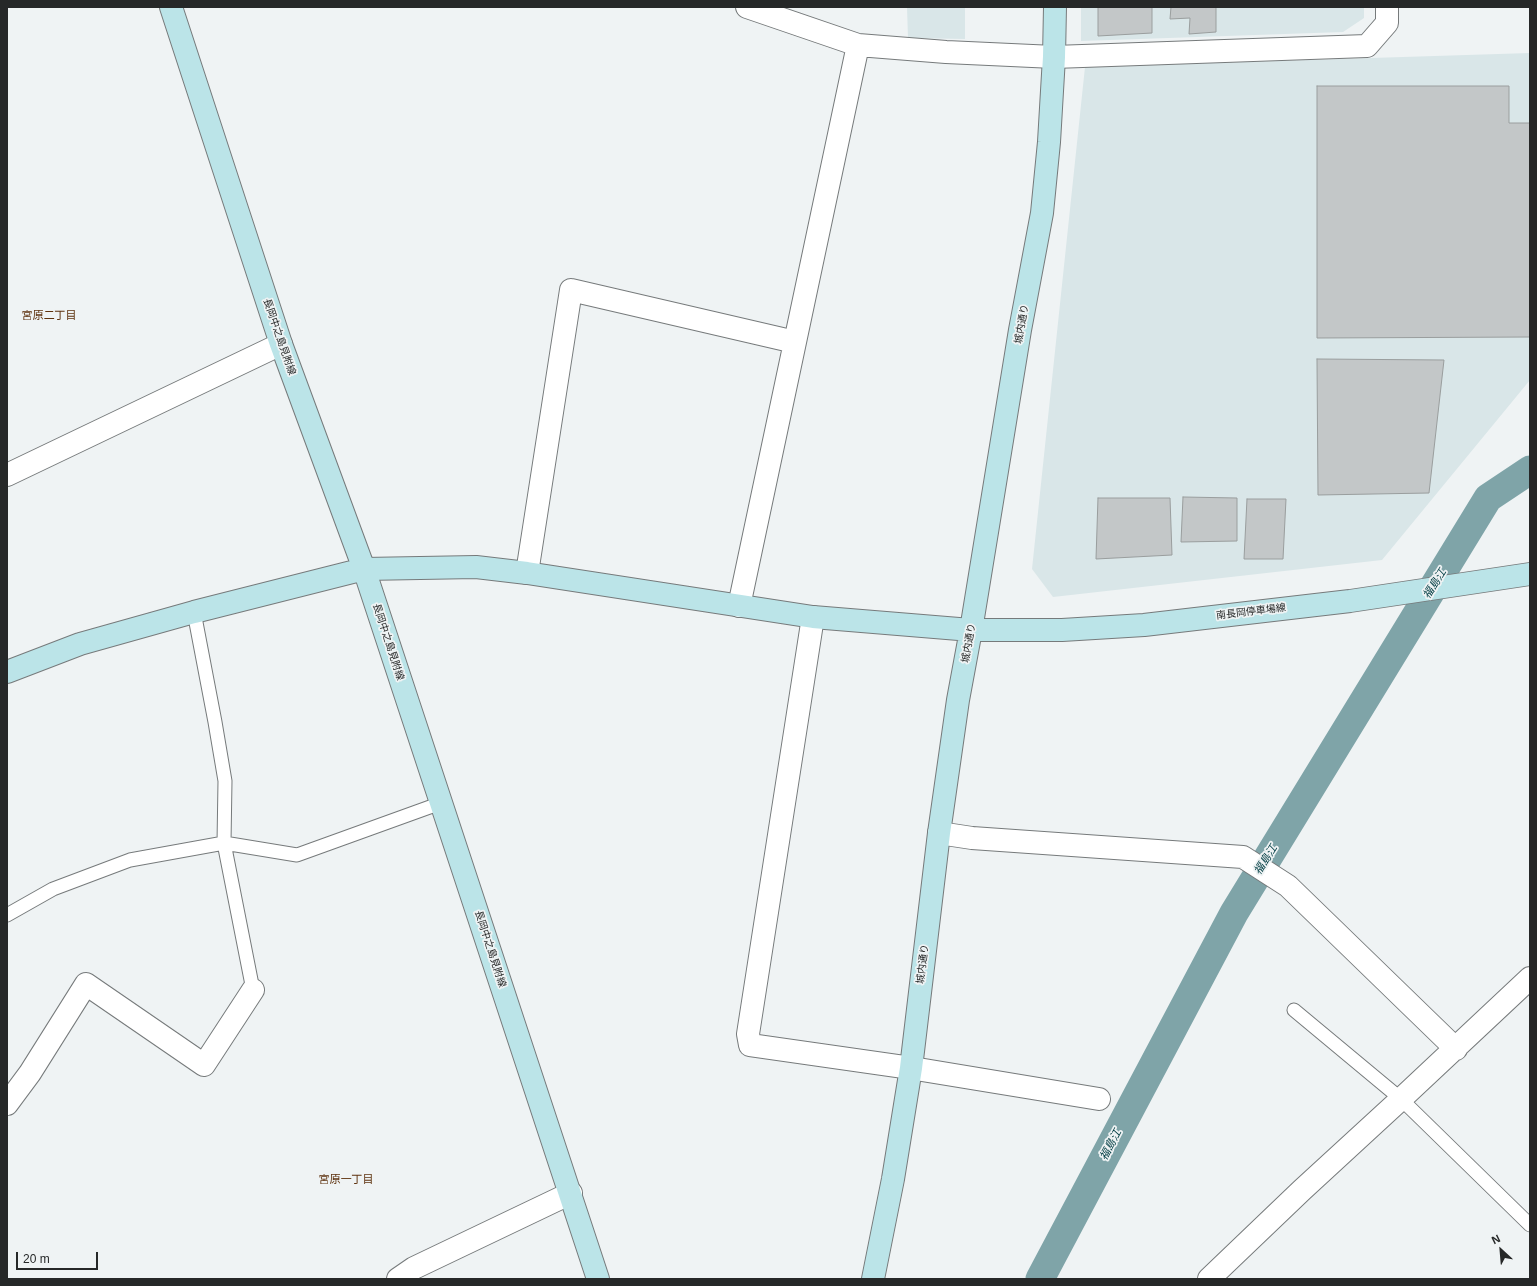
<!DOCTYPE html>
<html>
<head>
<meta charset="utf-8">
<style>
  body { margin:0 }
  #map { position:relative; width:1537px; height:1286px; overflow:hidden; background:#eff3f4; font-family:Helvetica,sans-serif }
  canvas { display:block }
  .frame { position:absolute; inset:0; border:8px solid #262828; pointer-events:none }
  .north { position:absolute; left:1481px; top:1230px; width:40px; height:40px; -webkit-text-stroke:3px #eff3f4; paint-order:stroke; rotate:334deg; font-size:11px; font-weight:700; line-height:16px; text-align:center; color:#262828 }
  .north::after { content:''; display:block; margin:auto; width:14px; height:18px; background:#262828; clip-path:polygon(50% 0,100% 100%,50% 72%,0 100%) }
  .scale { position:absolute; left:16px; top:1252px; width:82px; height:18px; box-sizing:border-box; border:2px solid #262828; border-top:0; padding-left:5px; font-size:12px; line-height:14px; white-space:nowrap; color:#262828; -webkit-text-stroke:3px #eff3f4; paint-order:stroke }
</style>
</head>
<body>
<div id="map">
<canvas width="1537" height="1286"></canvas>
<div class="frame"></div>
<div class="north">N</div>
<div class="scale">20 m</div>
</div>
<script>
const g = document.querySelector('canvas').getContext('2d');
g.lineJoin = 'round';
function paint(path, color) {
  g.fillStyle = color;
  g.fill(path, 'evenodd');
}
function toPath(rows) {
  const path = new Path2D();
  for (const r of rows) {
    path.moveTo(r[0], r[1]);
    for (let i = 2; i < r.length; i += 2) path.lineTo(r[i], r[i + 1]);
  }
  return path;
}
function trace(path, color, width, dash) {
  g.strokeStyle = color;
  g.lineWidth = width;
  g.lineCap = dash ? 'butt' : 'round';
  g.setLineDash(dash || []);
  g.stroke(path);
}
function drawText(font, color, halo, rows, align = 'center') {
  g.font = font + ' Helvetica,"Noto Sans JP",sans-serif';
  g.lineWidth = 3.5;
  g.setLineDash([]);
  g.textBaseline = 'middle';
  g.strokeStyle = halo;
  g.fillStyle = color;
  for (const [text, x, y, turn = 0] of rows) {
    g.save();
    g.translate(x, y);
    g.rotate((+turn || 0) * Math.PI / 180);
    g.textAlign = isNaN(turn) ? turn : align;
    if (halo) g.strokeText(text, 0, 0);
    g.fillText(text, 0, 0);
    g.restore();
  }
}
paint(toPath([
  [907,7,965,7,965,39,908,38],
  [1081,7,1364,7,1364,18,1343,32,1081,41],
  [1530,53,1530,380,1382,560,1053,597,1032,569,1085,67]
]), '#d9e6e8');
trace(toPath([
  [1040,1279,1234,913,1488,498,1530,470]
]), '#7fa4a8', 29);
const building = toPath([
  [1098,7,1152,7,1152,33,1098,36,1098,7],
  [1171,7,1216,7,1216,32,1189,34,1190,18,1170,19,1171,7],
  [1317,86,1509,86,1509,123,1530,123,1530,337,1317,338,1317,86],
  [1317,359,1444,360,1429,493,1318,495,1317,359],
  [1183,497,1237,498,1237,541,1181,542,1183,497],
  [1098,498,1170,498,1172,555,1096,559,1098,498],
  [1247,499,1286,499,1283,559,1244,559,1247,499]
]);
paint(building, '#c3c7c8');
trace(building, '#9a9e9e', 1);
const lane = toPath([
  [194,612,215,722,225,781,224,843,253,990],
  [7,915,53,889,130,860,224,843,297,855,441,803],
  [1294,1010,1401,1099,1530,1225]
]);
const street = toPath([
  [747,7,858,45,946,52,1054,57,1367,46,1387,23,1387,7],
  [7,475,281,344],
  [527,573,571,290,795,342],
  [739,606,858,45],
  [813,617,748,1034,750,1045,911,1068,1099,1099],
  [939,833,972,838,1243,857,1288,886,1456,1049],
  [7,1104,30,1073,86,984,204,1065,253,990],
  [398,1279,414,1268,571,1193],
  [1209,1279,1302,1190,1401,1099,1530,978]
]);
const secondary = toPath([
  [171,7,281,344,364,569,598,1279],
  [7,672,80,644,194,612,364,569,476,567,527,573,813,617,971,630,1062,630,1144,625,1350,601,1530,574],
  [873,1279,893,1179,911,1068,939,833,958,700,971,630,1020,330,1042,213,1049,142,1054,57,1055,7]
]);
trace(lane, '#767a7b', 15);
trace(street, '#767a7b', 24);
trace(secondary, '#767a7b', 24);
trace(lane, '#fff', 13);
trace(street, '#fff', 22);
trace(secondary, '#bbe4e8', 22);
drawText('10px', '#262828', '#eff3f4', [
  ["城内通り",1022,324,-80],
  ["長岡中之島見附線",279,337,71],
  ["南長岡停車場線",1251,612,-7],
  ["長岡中之島見附線",388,642,72],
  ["城内通り",969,643,-80],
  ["長岡中之島見附線",490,949,72],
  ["城内通り",923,964,-83]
]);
drawText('11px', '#5e320e', '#eff3f4', [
  ["宮原二丁目",49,316],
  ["宮原一丁目",346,1180]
]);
drawText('italic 11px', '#003d43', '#eff3f4', [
  ["福島江",1435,584,-58],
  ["福島江",1266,860,-58],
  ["福島江",1111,1145,-62]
]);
</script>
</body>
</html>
